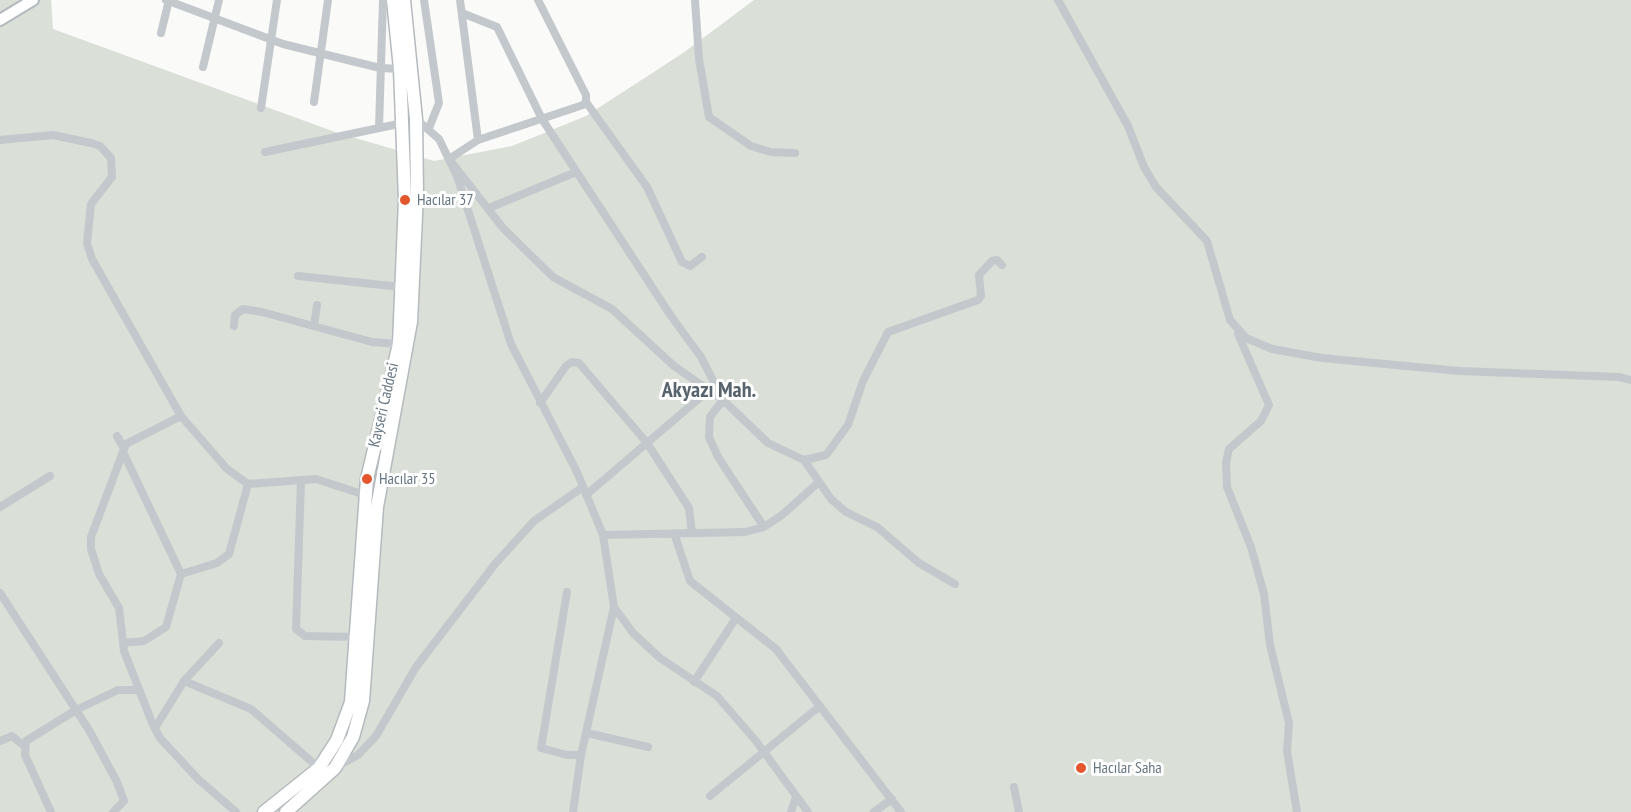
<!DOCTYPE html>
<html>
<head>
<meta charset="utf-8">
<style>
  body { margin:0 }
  canvas { display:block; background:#fafaf8 }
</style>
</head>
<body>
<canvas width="1631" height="812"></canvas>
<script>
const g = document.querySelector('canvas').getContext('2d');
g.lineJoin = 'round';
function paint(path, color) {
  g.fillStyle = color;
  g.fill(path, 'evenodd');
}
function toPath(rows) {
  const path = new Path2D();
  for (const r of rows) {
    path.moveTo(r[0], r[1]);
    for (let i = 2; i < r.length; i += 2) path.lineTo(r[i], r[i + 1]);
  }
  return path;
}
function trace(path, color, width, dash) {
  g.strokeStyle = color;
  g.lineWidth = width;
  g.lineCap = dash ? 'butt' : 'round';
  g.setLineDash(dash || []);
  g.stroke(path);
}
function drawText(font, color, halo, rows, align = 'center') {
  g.font = font + ' "PT Sans Narrow",sans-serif';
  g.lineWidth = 6;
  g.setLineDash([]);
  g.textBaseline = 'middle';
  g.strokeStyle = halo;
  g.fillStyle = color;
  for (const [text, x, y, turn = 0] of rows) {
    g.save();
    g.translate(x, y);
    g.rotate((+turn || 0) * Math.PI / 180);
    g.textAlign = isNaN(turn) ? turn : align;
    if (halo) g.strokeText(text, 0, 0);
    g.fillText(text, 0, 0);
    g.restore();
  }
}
paint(toPath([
  [0,0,51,0,53,29,335,132,434,161,512,146,586,116,683,53,754,0,1631,0,1631,812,0,812]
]), '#dadfd7');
const secondary = toPath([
  [0,20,33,0]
]);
const primary = toPath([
  [264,812,319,768,337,740,351,702,367,479,399,344,405,200,400,69,393,0],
  [286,812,335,768,353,737,363,701,377,507,411,322,417,194,416,119,404,0]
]);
trace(secondary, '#b3babf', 14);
trace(primary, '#b5babe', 15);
trace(toPath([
  [166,0,283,44,380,68,400,69],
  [424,0,439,103,429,128],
  [460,0,478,140],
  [538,0,586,95,586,102,583,105,478,140,449,159,503,228,553,277,612,309,674,366,723,400,768,443,804,460,826,455,848,425,863,381,888,332,978,300,981,296,979,275,992,261,997,260,1002,265],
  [695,0,699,59,709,117,751,146,771,152,795,153],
  [1058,0,1128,126,1144,167,1156,187,1207,241,1230,320,1246,338,1272,349,1322,358,1459,371,1619,377,1631,380],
  [462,13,497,27,542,119,671,316,701,357,723,400,710,417,709,437,718,457,764,527],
  [161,33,169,0],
  [203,67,219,0],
  [314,102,328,0],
  [586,102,647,187,682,262,690,266,702,257],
  [261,108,277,0],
  [416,119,439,139,457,176,511,344,577,472,603,535,614,607,581,755,573,812],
  [379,128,383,0],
  [0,140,53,135,91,143,100,146,111,158,112,177,91,204,87,243,92,259,181,416,227,469,248,484,316,479,365,495],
  [265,152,403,123],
  [489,208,576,172],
  [298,276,401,287],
  [234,326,235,315,243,309,262,312,372,342,399,344],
  [314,326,317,305],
  [1238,334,1269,405,1261,421,1229,449,1226,463,1227,487,1251,547,1264,594,1270,645,1289,723,1287,751,1297,812],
  [540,403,566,366,572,362,579,363,647,443,689,508,692,533],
  [181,416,126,444,91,537,91,549,99,574,119,608,124,651,153,725,160,738,198,779,236,812],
  [117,436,124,449],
  [804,460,831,499,846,512,877,527,919,563,955,584],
  [301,481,296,629,305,636,357,637],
  [586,495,709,390],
  [0,507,50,476],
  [674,533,690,581,776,649,901,812],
  [603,535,745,532,764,527,782,515,819,482],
  [181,574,217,563,229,554,248,484],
  [567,592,541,748,567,755,581,755],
  [0,593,89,730,117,782,124,801,113,812],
  [614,607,633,633,660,658,717,696,756,741,808,812],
  [123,643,144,641,166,627,181,574,123,452],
  [184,681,219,643],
  [694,682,736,618],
  [155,728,184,681,251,709,319,768],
  [587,733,648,747],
  [0,741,12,736,24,746],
  [336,767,358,755,376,736,416,667,495,564,534,521,583,487],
  [1014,787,1019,812],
  [710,796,820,706],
  [51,812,25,755,26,741,76,710,118,690,137,690],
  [791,812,796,797],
  [874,812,892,799]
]), '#c3c8cc', 8);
trace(secondary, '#fff', 10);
trace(primary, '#fff', 12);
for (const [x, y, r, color] of [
  [405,200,6,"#e4572e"],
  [367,479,6,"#e4572e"],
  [1081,768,6,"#e4572e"]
]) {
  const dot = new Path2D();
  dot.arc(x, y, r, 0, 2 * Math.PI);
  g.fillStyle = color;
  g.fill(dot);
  trace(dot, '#fff', 2);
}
drawText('16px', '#657683', '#fff', [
  ["Hacılar 37",417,200],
  ["Hacılar 35",379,479],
  ["Hacılar Saha",1093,768]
], 'left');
drawText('16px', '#657683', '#fff', [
  ["Kayseri Caddesi",384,405,-77]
]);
drawText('bold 22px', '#57646e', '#fff', [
  ["Akyazı Mah.",709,391]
]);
</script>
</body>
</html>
